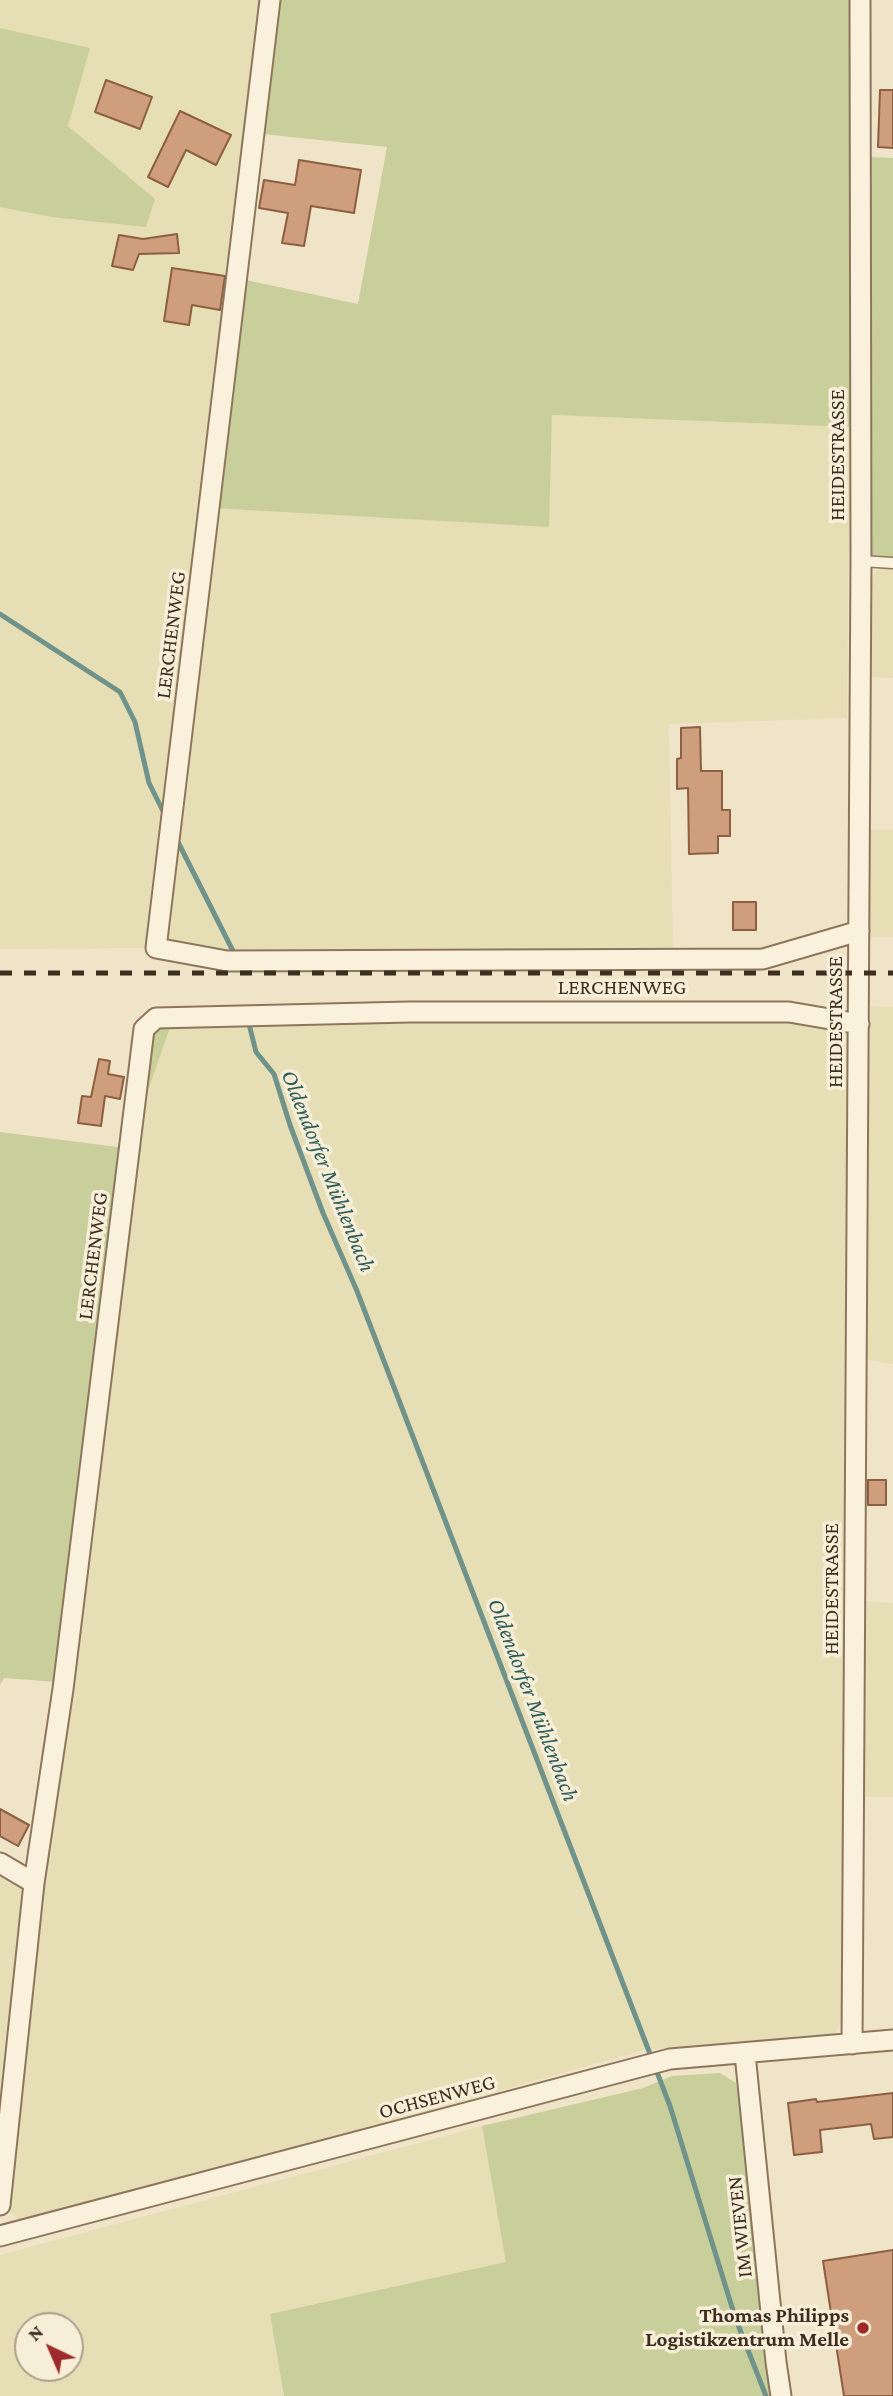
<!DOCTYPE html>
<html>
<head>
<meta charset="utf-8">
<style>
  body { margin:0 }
  #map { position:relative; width:893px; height:2396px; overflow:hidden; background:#f0e4c8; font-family:"Crimson Pro",serif }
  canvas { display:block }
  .north { position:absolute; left:14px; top:2312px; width:70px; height:70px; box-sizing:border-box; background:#f7eed8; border:2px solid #ada18e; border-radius:50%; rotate:316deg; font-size:19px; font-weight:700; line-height:28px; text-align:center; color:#3d2e20 }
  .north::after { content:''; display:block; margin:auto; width:24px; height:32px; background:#9e2a2b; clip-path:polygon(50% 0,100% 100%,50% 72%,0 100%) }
</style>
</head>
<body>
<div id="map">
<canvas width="893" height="2396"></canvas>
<div class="north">N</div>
</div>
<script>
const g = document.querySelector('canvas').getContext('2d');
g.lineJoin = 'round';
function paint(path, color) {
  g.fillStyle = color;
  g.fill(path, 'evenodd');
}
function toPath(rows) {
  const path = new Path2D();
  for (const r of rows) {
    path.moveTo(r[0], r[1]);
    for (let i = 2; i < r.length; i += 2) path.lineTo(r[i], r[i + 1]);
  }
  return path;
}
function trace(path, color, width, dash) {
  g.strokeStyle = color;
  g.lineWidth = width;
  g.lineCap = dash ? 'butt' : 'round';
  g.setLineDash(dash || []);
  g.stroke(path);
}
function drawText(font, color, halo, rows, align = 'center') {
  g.font = font + ' "Crimson Pro",serif';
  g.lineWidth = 7;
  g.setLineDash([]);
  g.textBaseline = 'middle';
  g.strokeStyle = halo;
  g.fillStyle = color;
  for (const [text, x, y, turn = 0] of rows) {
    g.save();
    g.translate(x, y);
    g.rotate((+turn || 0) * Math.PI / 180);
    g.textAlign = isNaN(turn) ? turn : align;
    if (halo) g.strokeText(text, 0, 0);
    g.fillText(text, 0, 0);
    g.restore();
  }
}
paint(toPath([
  [0,0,264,0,223,367,548,527,552,415,850,427,847,718,669,724,673,955,344,954,156,948,0,949,0,207,51,217,146,226,155,200,68,126,89,48,0,28],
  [883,567,893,567,893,678,865,677,870,575],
  [864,830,893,830,893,937,870,937],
  [867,1006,893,1007,893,1364,864,1359],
  [765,1014,847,1033,846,2015,834,2035,644,2050,432,2110,19,2221,7,2208,41,1887,143,1105,172,1022],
  [863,1601,893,1603,893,1797,864,1797],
  [0,1863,34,1883,11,2104,0,2104],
  [482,2126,507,2262,270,2314,284,2396,0,2396,0,2255],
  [28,2326,70,2326,70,2368,28,2368]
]), '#e6deb5');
paint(toPath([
  [280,0,854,0,850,427,552,415,549,527,213,508,246,280,358,304,387,147,262,134],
  [0,28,90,48,68,126,155,199,146,227,51,217,0,207],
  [869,157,893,158,893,557,871,555,868,429],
  [172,1022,143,1105,151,1033,160,1024],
  [0,1132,125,1148,56,1682,4,1678,0,1685],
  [720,2073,736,2083,776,2362,777,2396,284,2396,270,2314,506,2262,482,2126,643,2088,672,2076]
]), '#c9cf9b');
trace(toPath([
  [0,614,120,692,135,722,149,783,163,811],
  [178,842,235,955],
  [249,1024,256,1052,274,1074,290,1125,323,1213,357,1291,670,2106,735,2317,766,2396]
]), '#6f938a', 5);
const building = toPath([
  [106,80,152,97,140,129,95,112,106,80],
  [880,90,893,90,893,148,878,147,880,90],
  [180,111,231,135,216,165,186,150,168,187,148,177,180,111],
  [299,160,361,170,354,213,311,206,304,246,282,243,288,213,259,208,264,180,295,185,299,160],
  [177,234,179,253,139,254,133,270,112,266,119,235,143,239,177,234],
  [172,268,225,276,220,310,192,305,189,325,164,321,172,268],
  [700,727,701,771,722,771,722,810,730,810,730,836,718,836,718,853,689,854,688,788,677,789,677,759,681,758,681,728,700,727],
  [733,902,756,902,756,930,733,930,733,902],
  [99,1059,110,1061,108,1074,124,1077,120,1099,105,1096,101,1126,78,1123,82,1096,91,1097,99,1059],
  [868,1480,886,1480,886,1505,868,1505,868,1480],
  [0,1809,29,1825,18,1846,0,1836,0,1809],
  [893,2093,893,2137,874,2139,871,2124,820,2130,822,2152,794,2155,788,2103,816,2099,817,2102,893,2093],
  [893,2250,893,2396,844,2396,823,2261,893,2250]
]);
paint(building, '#cf9f7d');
trace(building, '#8d5f41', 2);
const lane = toPath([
  [861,561,893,563]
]);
const street = toPath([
  [270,0,156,948,227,961,763,959,859,931],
  [0,1863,34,1883],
  [852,2044,861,561,860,0],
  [745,2054,776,2362,781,2396],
  [0,2205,34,1883,63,1689,144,1029,156,1018,409,1012,789,1012,859,1024],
  [0,2236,670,2059,893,2040]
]);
trace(lane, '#8d765c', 13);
trace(street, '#8d765c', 23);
trace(lane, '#faf1dc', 10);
trace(street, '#faf1dc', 19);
trace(toPath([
  [0,973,893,973]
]), '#3d2e20', 5, [12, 12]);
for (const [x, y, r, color] of [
  [863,2328,7,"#9e2a2b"]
]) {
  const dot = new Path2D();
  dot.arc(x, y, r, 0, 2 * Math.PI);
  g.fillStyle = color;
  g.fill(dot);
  trace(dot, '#f7eed8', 2.5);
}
drawText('21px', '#3d2e20', '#f7eed8', [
  ["HEIDESTRASSE",838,455,-90],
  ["LERCHENWEG",171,635,-83],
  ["LERCHENWEG",622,988],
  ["HEIDESTRASSE",836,1022,-90],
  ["LERCHENWEG",93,1256,-83],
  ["HEIDESTRASSE",832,1589,-90],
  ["OCHSENWEG",437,2097,-15],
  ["IM WIEVEN",740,2227,-96]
]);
drawText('bold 21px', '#3d2e20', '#f7eed8', [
  ["Thomas Philipps",849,2316],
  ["Logistikzentrum Melle",849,2340]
], 'right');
drawText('italic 23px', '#2f5d5a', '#f7eed8', [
  ["Oldendorfer Mühlenbach",328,1171,68],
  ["Oldendorfer Mühlenbach",533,1700,69]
]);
</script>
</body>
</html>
